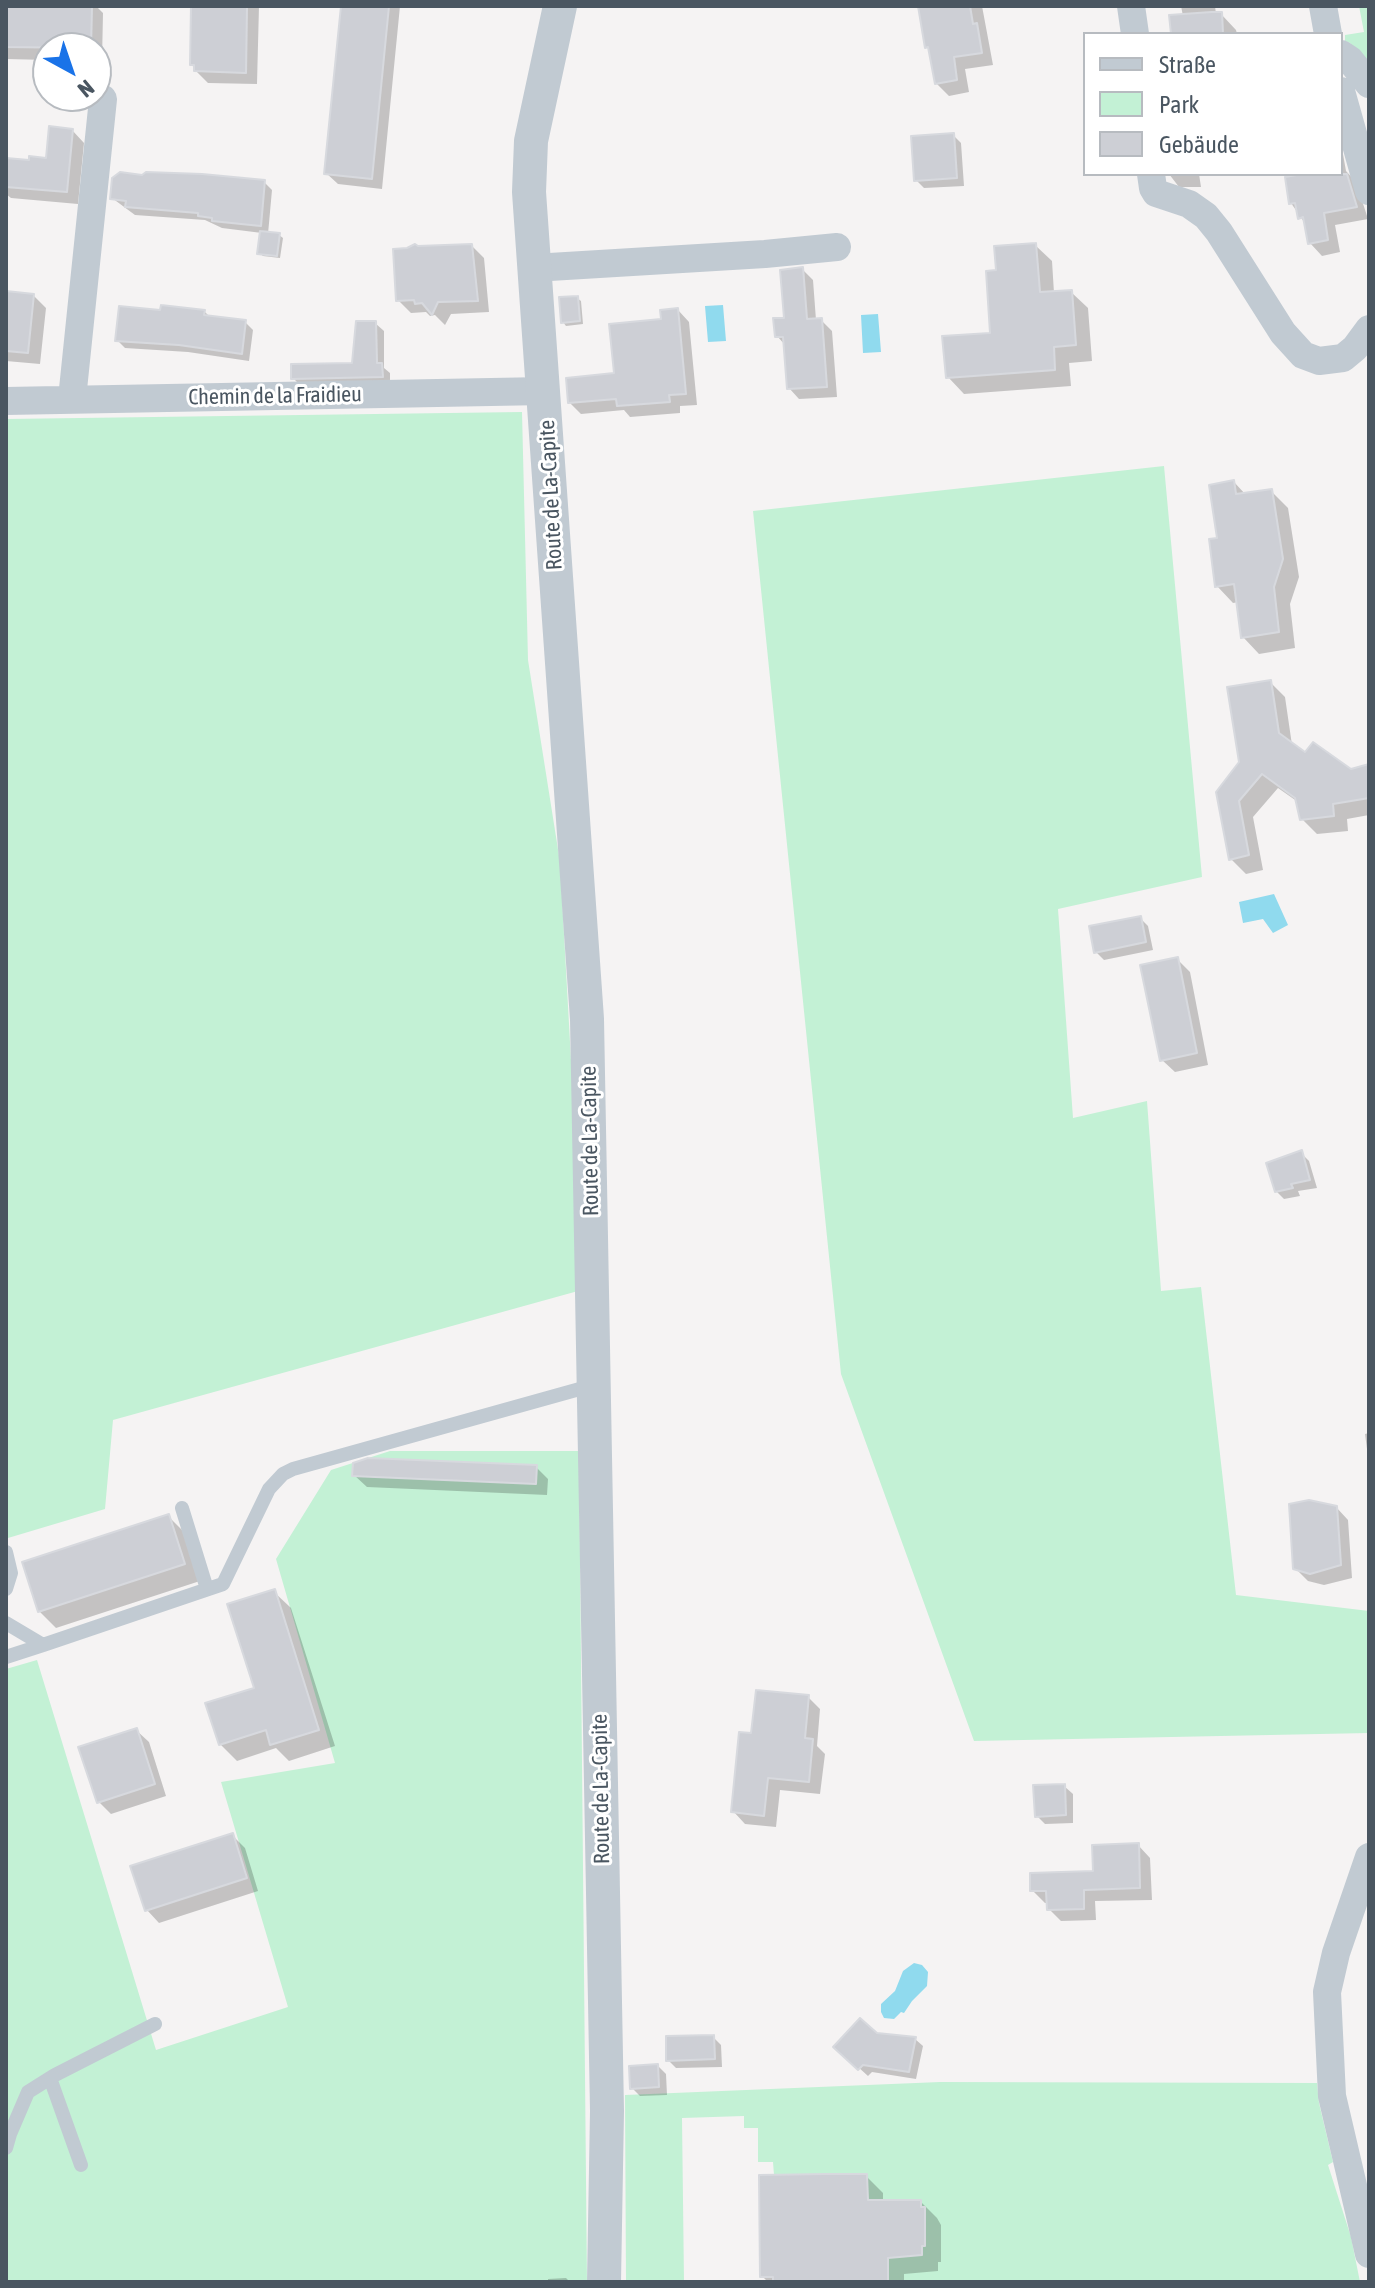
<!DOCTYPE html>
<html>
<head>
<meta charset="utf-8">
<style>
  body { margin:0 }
  #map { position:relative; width:1375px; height:2288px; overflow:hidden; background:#f5f3f3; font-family:"Asap Condensed",sans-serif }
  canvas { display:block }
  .frame { position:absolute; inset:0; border:8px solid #4a5661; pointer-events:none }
  .legend { position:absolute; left:1083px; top:32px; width:260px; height:144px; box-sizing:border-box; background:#fff; border:2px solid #b7bbc0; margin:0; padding:10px 14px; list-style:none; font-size:24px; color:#4a5661 }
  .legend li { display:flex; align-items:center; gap:16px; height:40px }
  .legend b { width:40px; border:2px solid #b7bbc0 }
  .north { position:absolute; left:32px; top:32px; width:80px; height:80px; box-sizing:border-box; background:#fff; border:2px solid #b7bbc0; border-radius:50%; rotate:140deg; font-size:22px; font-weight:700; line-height:32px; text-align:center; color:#4a5661 }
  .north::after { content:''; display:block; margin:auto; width:28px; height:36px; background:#1a73e8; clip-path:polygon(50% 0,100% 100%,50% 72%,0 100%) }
</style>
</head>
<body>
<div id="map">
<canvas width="1375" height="2288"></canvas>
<div class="frame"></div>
<ul class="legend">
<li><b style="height:10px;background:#c1cad2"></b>Straße</li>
<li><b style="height:22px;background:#c3f1d5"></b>Park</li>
<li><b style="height:22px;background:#cdcfd5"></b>Gebäude</li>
</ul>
<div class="north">N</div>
</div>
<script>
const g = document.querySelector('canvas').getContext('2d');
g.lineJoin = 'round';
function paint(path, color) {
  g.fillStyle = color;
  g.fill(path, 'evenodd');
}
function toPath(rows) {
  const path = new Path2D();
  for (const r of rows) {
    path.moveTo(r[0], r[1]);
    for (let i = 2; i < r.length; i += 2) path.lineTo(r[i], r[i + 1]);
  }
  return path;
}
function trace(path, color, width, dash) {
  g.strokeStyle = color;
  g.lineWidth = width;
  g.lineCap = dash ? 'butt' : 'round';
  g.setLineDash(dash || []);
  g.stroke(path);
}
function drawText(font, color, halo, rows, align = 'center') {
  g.font = font + ' "Asap Condensed",sans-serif';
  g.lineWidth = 6;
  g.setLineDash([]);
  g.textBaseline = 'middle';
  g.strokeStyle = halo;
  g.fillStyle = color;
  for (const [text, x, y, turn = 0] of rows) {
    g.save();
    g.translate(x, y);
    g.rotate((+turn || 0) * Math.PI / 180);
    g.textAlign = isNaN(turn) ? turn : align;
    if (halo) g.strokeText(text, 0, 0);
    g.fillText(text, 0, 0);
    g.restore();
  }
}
paint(toPath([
  [1359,6,1369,6,1369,69,1350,43,1345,41,1345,35,1364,32],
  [522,412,528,660,560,862,574,1114,578,1291,113,1420,105,1509,8,1538,6,1536,6,419],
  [1164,466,1202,877,1058,909,1073,1118,1147,1101,1161,1291,1201,1287,1236,1595,1369,1611,1369,1733,974,1741,841,1374,753,511],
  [390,1451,579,1451,587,2282,6,2282,6,1669,37,1660,156,2050,288,2007,221,1782,335,1763,276,1559,331,1470],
  [940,2082,1317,2083,1319,2103,1333,2162,1328,2165,1351,2237,1360,2282,888,2282,888,2258,922,2255,922,2246,925,2245,925,2207,921,2207,921,2200,868,2200,867,2174,774,2175,773,2162,758,2162,758,2128,744,2128,744,2116,682,2118,684,2282,626,2282,625,2095]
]), '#c3f1d5');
paint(toPath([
  [723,305,726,341,708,342,705,306],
  [878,314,881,352,863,353,861,315],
  [1274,894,1288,925,1273,933,1263,919,1243,923,1239,902],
  [914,1963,922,1965,928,1972,927,1986,912,2001,904,2013,901,2012,894,2019,884,2018,881,2012,881,2004,895,1991,903,1971]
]), '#90daee');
paint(toPath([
  [6,6,96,6,103,13,102,61,96,61,96,48,48,48,48,60,6,59],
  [193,6,259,6,257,84,208,83,196,71,192,65],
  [343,6,400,6,382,189,338,184,326,173],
  [920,6,982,6,993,65,965,69,969,92,949,96,936,83,931,52,927,47],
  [1181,6,1215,6,1216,14,1221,14,1236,30,1237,34,1173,34,1183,16],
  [72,130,84,143,78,204,11,198,6,194,6,160,48,160],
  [953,135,961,143,964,186,924,188,916,180],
  [1341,143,1346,171,1356,182,1368,219,1335,225,1340,252,1322,256,1310,243,1306,225,1291,203,1286,174,1341,174],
  [1169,174,1199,174,1201,187,1179,187],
  [264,182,272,190,268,234,279,235,283,238,280,258,263,256,259,253,262,233,222,228,205,220,135,215,112,198],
  [1035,245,1052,261,1054,293,1071,292,1088,308,1092,361,1069,363,1071,386,964,394,948,377,992,334,998,272],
  [472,246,484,258,489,312,451,314,445,325,435,315,430,316,426,312,411,313,398,300],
  [802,269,813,280,816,320,821,320,832,331,837,397,799,399,789,388,786,346,777,336,786,320],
  [6,293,34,296,46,308,40,364,6,361],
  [577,298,581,301,583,324,566,326,563,322],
  [678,310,689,322,697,405,680,406,680,413,630,417,624,410,581,414,570,403,616,375,663,321],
  [204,311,210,317,245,322,253,330,249,361,188,352,125,348,117,340,162,313],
  [375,323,384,331,384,368,390,373,390,384,301,386,293,378,354,365],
  [1234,482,1246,495,1272,492,1288,508,1299,577,1290,604,1295,648,1259,654,1243,637,1239,602,1233,603,1217,586,1219,540],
  [1270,682,1285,697,1292,745,1306,755,1350,772,1369,767,1369,815,1347,819,1348,831,1317,834,1302,819,1298,802,1278,788,1253,817,1263,870,1246,874,1231,859,1241,762],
  [1140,918,1148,926,1153,950,1104,960,1096,952],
  [1177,959,1190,972,1208,1065,1175,1072,1162,1060],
  [1301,1153,1309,1161,1317,1188,1298,1191,1300,1196,1284,1199,1276,1191],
  [1369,1433,1369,1464,1365,1434],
  [536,1467,548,1479,547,1495,367,1487,354,1475],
  [1336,1507,1348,1520,1352,1578,1324,1585,1308,1581,1295,1568],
  [168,1516,185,1533,200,1581,56,1628,39,1611],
  [274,1592,291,1608,335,1746,289,1761,276,1748,237,1761,220,1744,256,1689],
  [808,1697,820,1709,817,1746,825,1754,820,1794,780,1790,776,1827,745,1824,733,1811,753,1735],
  [136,1730,149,1742,166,1796,111,1814,99,1802],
  [1064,1786,1073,1794,1073,1823,1045,1824,1037,1816],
  [232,1835,245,1848,258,1891,159,1923,147,1910],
  [1138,1845,1150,1858,1152,1900,1095,1901,1096,1920,1061,1921,1049,1909,1049,1903,1045,1903,1032,1890,1095,1873],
  [876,2035,915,2039,923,2046,916,2079,872,2072,868,2076,836,2047],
  [713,2037,721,2045,722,2067,676,2068,668,2060],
  [658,2066,666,2074,667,2095,640,2096,632,2088],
  [866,2176,883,2193,883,2202,921,2202,937,2218,941,2225,941,2262,938,2262,938,2271,904,2274,904,2282,768,2282,762,2276],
  [566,2278,570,2282,548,2282,548,2279]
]), '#0003');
const building = toPath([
  [6,6,92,6,91,48,6,47,6,6],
  [191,6,247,6,246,73,194,71,194,65,190,65,191,6],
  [341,6,389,6,372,179,324,174,341,6],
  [918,6,970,6,973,24,977,23,982,53,954,57,957,80,935,84,928,47,925,48,918,6],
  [1212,12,1222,12,1223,34,1171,34,1169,15,1212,12],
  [49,126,73,129,67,192,6,187,6,158,29,160,29,156,46,158,49,126],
  [954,133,957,178,914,181,911,136,954,133],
  [120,172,142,175,146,172,202,174,265,180,261,226,212,221,212,218,198,216,198,213,125,207,126,201,110,199,112,178,120,172],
  [1302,174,1347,174,1357,207,1324,213,1328,240,1308,244,1303,217,1298,219,1295,203,1289,204,1285,177,1302,174],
  [260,231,280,233,277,256,257,254,260,231],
  [1036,243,1040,292,1072,290,1076,345,1054,347,1055,370,946,378,942,336,990,333,986,271,996,270,994,246,1036,243],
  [415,244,418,246,472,244,478,301,438,302,432,315,422,303,415,304,414,300,396,301,393,249,407,248,415,244],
  [803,267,807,319,822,318,827,387,787,389,783,337,775,337,773,318,784,318,780,270,803,267],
  [6,291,34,294,28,353,6,351,6,291],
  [578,296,580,321,561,323,559,297,578,296],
  [161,305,205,310,204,315,246,320,242,354,179,345,115,341,119,306,160,310,161,305],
  [678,308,686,394,669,395,670,402,617,406,616,399,568,403,566,378,614,373,609,324,661,319,660,310,678,308],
  [356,321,376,321,377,363,382,363,383,377,291,379,291,364,352,363,356,321],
  [1234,480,1236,494,1272,489,1283,559,1274,587,1279,632,1241,638,1234,584,1215,587,1209,539,1217,538,1209,485,1234,480],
  [1271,680,1279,733,1305,752,1313,742,1351,769,1369,764,1369,798,1333,804,1334,816,1300,820,1295,798,1262,774,1239,801,1249,855,1229,860,1216,792,1239,762,1227,687,1271,680],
  [1141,916,1146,942,1094,953,1089,926,1141,916],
  [1178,957,1197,1053,1160,1061,1140,965,1178,957],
  [1302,1150,1310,1180,1291,1184,1293,1188,1275,1192,1266,1163,1302,1150],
  [368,1458,537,1465,536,1484,352,1476,353,1463,368,1458],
  [1309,1500,1337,1506,1341,1565,1310,1574,1293,1569,1289,1504,1309,1500],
  [169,1514,185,1564,38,1612,22,1562,169,1514],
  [275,1589,319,1730,270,1745,266,1730,219,1745,205,1703,254,1688,227,1604,275,1589],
  [756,1690,809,1695,805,1738,813,1739,809,1782,768,1778,764,1816,731,1812,739,1732,751,1733,756,1690],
  [137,1728,155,1784,97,1803,78,1747,137,1728],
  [1065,1784,1066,1815,1035,1817,1033,1785,1065,1784],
  [233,1833,247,1878,145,1911,130,1866,233,1833],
  [1139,1843,1140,1888,1084,1890,1084,1909,1047,1910,1046,1891,1030,1891,1030,1873,1093,1871,1092,1845,1139,1843],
  [860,2018,877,2033,916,2037,909,2072,863,2065,858,2070,833,2047,860,2018],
  [714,2035,715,2059,666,2061,666,2036,714,2035],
  [658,2064,659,2087,630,2089,629,2066,658,2064],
  [825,2174,867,2174,868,2200,921,2200,921,2207,925,2207,925,2246,922,2246,922,2255,888,2258,888,2282,773,2282,773,2277,760,2277,759,2175,825,2174]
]);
paint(building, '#cdcfd5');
trace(building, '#d7d9de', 2);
trace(toPath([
  [182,1508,207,1589],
  [6,1552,11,1573,6,1589],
  [6,1623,43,1645,223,1584,269,1489,283,1474,293,1469,594,1385],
  [6,1657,43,1645],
  [50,2078,81,2165],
  [6,2148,10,2134,28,2092,55,2075,155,2024]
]), '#c1cad2', 14);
trace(toPath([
  [1131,6,1135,34],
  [1323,6,1328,34],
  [1341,54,1350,60,1369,84],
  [1341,91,1369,191],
  [1151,174,1153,188,1156,193,1189,204,1206,216,1219,232,1283,333,1303,355,1319,361,1343,358,1355,348,1369,329],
  [533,268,765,254,837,247],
  [72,399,103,99],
  [6,401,545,391],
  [1369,1857,1336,1953,1327,1992,1332,2096,1369,2254]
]), '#c1cad2', 28);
trace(toPath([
  [560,6,531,141,529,192,587,1019,607,2111,604,2282]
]), '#c1cad2', 34);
drawText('22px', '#4a5661', '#fff', [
  ["Chemin de la Fraidieu",275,396,-1],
  ["Route de La-Capite",551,495,-93],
  ["Route de La-Capite",590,1141,-91],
  ["Route de La-Capite",601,1789,-91]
]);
</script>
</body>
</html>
